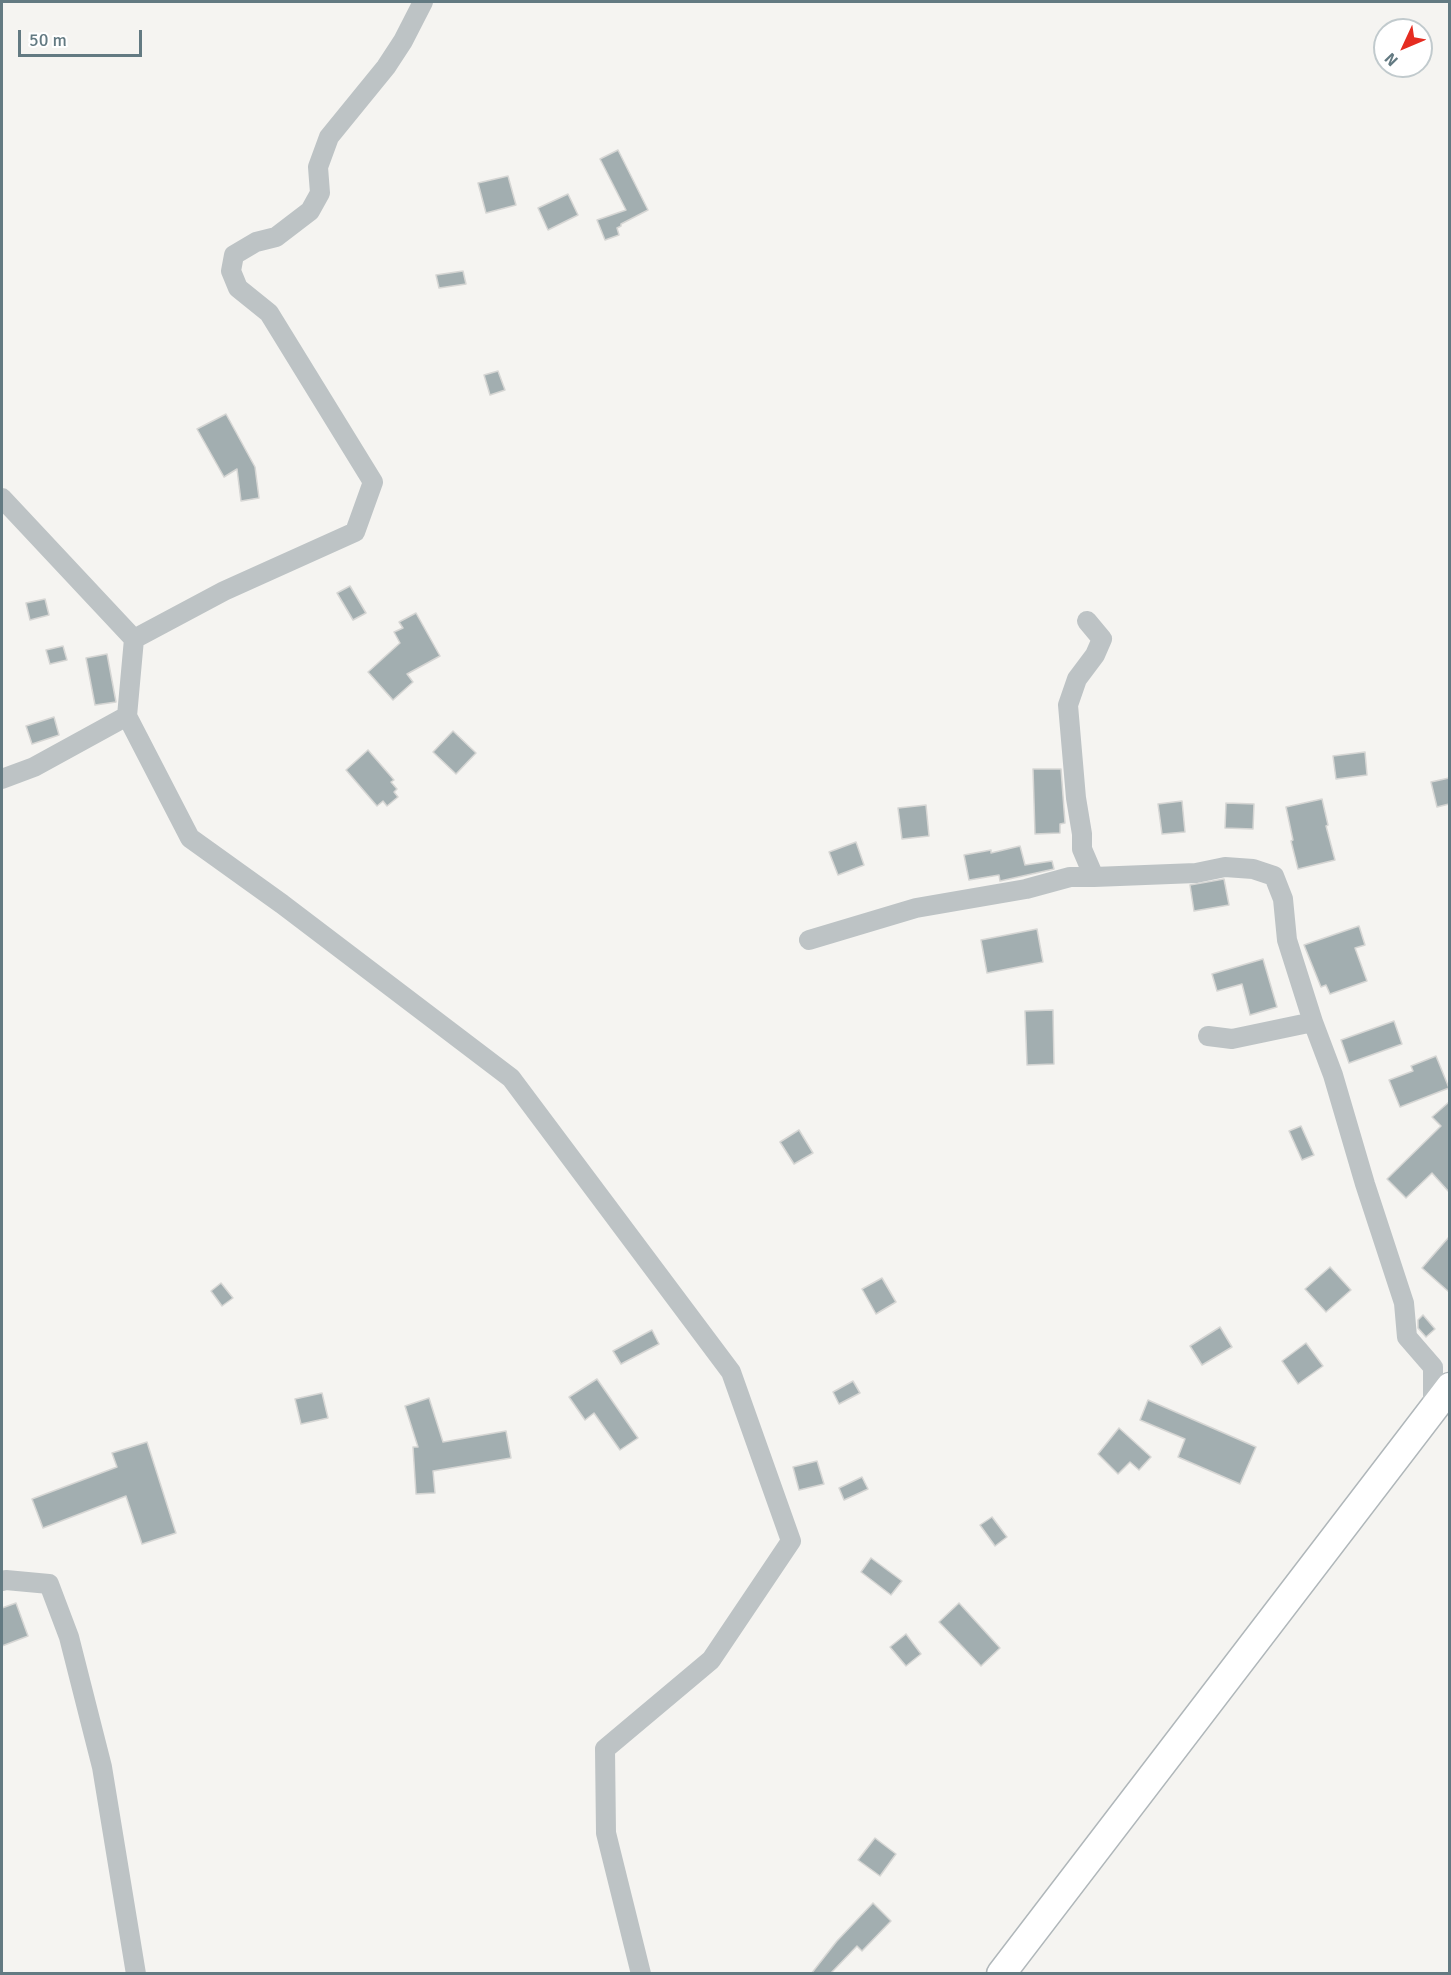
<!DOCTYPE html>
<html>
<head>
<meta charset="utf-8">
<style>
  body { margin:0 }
  #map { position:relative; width:1451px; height:1975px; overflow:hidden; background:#f5f4f1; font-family:Signika,sans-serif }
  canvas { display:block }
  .frame { position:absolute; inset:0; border:3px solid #637a82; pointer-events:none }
  .north { position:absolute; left:1373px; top:18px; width:60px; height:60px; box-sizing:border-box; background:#fff; border:2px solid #c1cacd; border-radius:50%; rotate:226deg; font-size:16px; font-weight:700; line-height:24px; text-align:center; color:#637a82 }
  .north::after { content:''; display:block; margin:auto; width:21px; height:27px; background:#e52c21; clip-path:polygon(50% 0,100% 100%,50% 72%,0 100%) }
  .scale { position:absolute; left:18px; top:30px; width:124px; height:27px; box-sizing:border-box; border:3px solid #637a82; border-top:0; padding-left:8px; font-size:18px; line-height:21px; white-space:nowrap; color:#637a82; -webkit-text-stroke:4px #fff; paint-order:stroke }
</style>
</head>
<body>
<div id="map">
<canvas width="1451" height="1975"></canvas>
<div class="frame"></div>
<div class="north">N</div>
<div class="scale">50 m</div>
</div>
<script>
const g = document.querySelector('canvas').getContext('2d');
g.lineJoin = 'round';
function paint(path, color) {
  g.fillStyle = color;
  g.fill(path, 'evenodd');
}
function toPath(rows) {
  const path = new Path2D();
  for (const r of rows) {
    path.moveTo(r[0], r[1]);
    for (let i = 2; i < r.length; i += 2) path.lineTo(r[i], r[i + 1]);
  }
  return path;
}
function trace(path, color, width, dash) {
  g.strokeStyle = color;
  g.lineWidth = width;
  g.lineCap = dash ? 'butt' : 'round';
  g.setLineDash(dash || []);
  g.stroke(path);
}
const building = toPath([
  [618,150,648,210,621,224,621,226,617,228,619,235,605,240,597,220,626,210,600,159,618,150],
  [508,176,516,205,486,213,478,183,508,176],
  [568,194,578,215,548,230,538,208,568,194],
  [463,271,466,284,439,288,436,275,463,271],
  [498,371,505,390,490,395,484,375,498,371],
  [226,414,255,467,259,498,241,501,237,469,224,477,197,429,226,414],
  [350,586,366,613,353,620,337,593,350,586],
  [45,599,49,615,30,620,26,603,45,599],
  [416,613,440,656,407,674,413,682,393,700,368,672,400,643,394,632,403,628,399,622,416,613],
  [63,646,67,660,50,664,46,650,63,646],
  [107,654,116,702,95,705,86,658,107,654],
  [54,717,59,735,32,744,26,726,54,717],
  [453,731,476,753,456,774,433,752,453,731],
  [368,750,394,780,391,782,397,789,394,792,398,797,387,806,383,801,377,806,346,770,368,750],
  [1365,752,1367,775,1336,779,1333,756,1365,752],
  [1033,769,1061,769,1065,823,1060,824,1060,833,1035,834,1033,769],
  [1449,778,1449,804,1437,807,1431,782,1449,778],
  [1322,799,1328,825,1326,826,1335,860,1298,869,1291,841,1293,840,1286,807,1322,799],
  [1182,801,1185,832,1162,834,1158,804,1182,801],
  [1226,803,1254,804,1253,829,1225,828,1226,803],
  [926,805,929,836,902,839,898,808,926,805],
  [856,842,864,865,838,875,829,852,856,842],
  [1020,846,1025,865,1052,861,1054,869,1000,881,999,875,969,880,964,855,991,850,991,853,1020,846],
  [1224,879,1229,905,1194,911,1190,885,1224,879],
  [1359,926,1365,945,1355,948,1367,981,1330,994,1326,985,1321,987,1304,945,1359,926],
  [1037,929,1043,962,987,973,981,940,1037,929],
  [1263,959,1277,1007,1250,1015,1242,984,1217,991,1212,974,1263,959],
  [1053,1010,1054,1064,1027,1065,1025,1011,1053,1010],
  [1394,1021,1402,1044,1349,1063,1341,1040,1394,1021],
  [1436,1056,1449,1088,1400,1107,1389,1080,1413,1071,1411,1066,1436,1056],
  [1449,1102,1449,1192,1432,1173,1406,1198,1387,1179,1441,1126,1432,1117,1449,1102],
  [1301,1126,1314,1155,1302,1160,1289,1131,1301,1126],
  [799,1130,813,1153,794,1164,780,1142,799,1130],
  [1449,1237,1449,1292,1422,1268,1449,1237],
  [1330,1267,1351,1290,1326,1312,1305,1289,1330,1267],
  [882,1278,896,1302,876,1314,862,1289,882,1278],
  [221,1283,233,1298,222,1306,211,1291,221,1283],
  [1423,1315,1435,1329,1426,1337,1418,1328,1418,1320,1423,1315],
  [1220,1327,1232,1347,1202,1365,1190,1346,1220,1327],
  [652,1330,659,1344,621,1364,613,1351,652,1330],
  [1306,1343,1323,1366,1298,1384,1282,1361,1306,1343],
  [597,1379,638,1438,620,1450,594,1413,585,1420,569,1397,597,1379],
  [853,1381,860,1393,839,1404,833,1392,853,1381],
  [322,1393,328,1418,301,1424,295,1399,322,1393],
  [429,1398,443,1442,506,1431,511,1458,433,1471,435,1493,416,1494,413,1447,418,1447,405,1406,429,1398],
  [1148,1400,1256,1447,1240,1484,1178,1457,1185,1439,1140,1420,1148,1400],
  [1119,1428,1151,1457,1139,1470,1130,1462,1118,1474,1098,1454,1119,1428],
  [147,1442,176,1533,142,1544,126,1496,43,1528,32,1499,117,1467,112,1453,147,1442],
  [817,1461,824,1484,799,1490,793,1467,817,1461],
  [862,1477,868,1489,844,1500,839,1488,862,1477],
  [992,1517,1007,1537,995,1546,980,1525,992,1517],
  [871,1558,902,1581,891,1595,861,1572,871,1558],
  [16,1603,28,1636,2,1646,2,1608,16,1603],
  [959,1603,1000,1648,981,1666,939,1622,959,1603],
  [906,1634,921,1654,906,1666,890,1647,906,1634],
  [875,1838,896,1854,880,1876,858,1860,875,1838],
  [873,1903,891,1921,862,1951,857,1946,830,1974,811,1974,837,1941,873,1903]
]);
paint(building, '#a2aeb0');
trace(building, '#d6d6d4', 1.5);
const secondary = toPath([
  [1001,1974,1450,1387]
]);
trace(secondary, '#b0b7ba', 31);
trace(toPath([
  [2,498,134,639,127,716,190,838,282,904,511,1078,731,1372,791,1541,711,1660,605,1749,606,1833,641,1974],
  [1087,621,1102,639,1095,655,1077,679,1068,705,1076,798,1082,834,1082,849,1094,877,1196,873,1225,867,1253,869,1274,876,1283,899,1287,940,1313,1022,1232,1039,1208,1036],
  [134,639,224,591,355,532,373,482,269,313,238,288,231,271,234,255,256,242,276,237,310,211,320,193,318,167,329,137,386,67,403,41,423,2],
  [2,779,34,767,127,716],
  [809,940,916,908,1026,889,1070,877,1094,877],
  [1313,1022,1333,1075,1365,1184,1404,1303,1407,1337,1433,1367,1433,1407],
  [2,1581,6,1580,49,1584,69,1637,102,1767,136,1974]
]), '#bdc3c5', 20);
trace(secondary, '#fff', 28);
</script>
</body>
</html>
